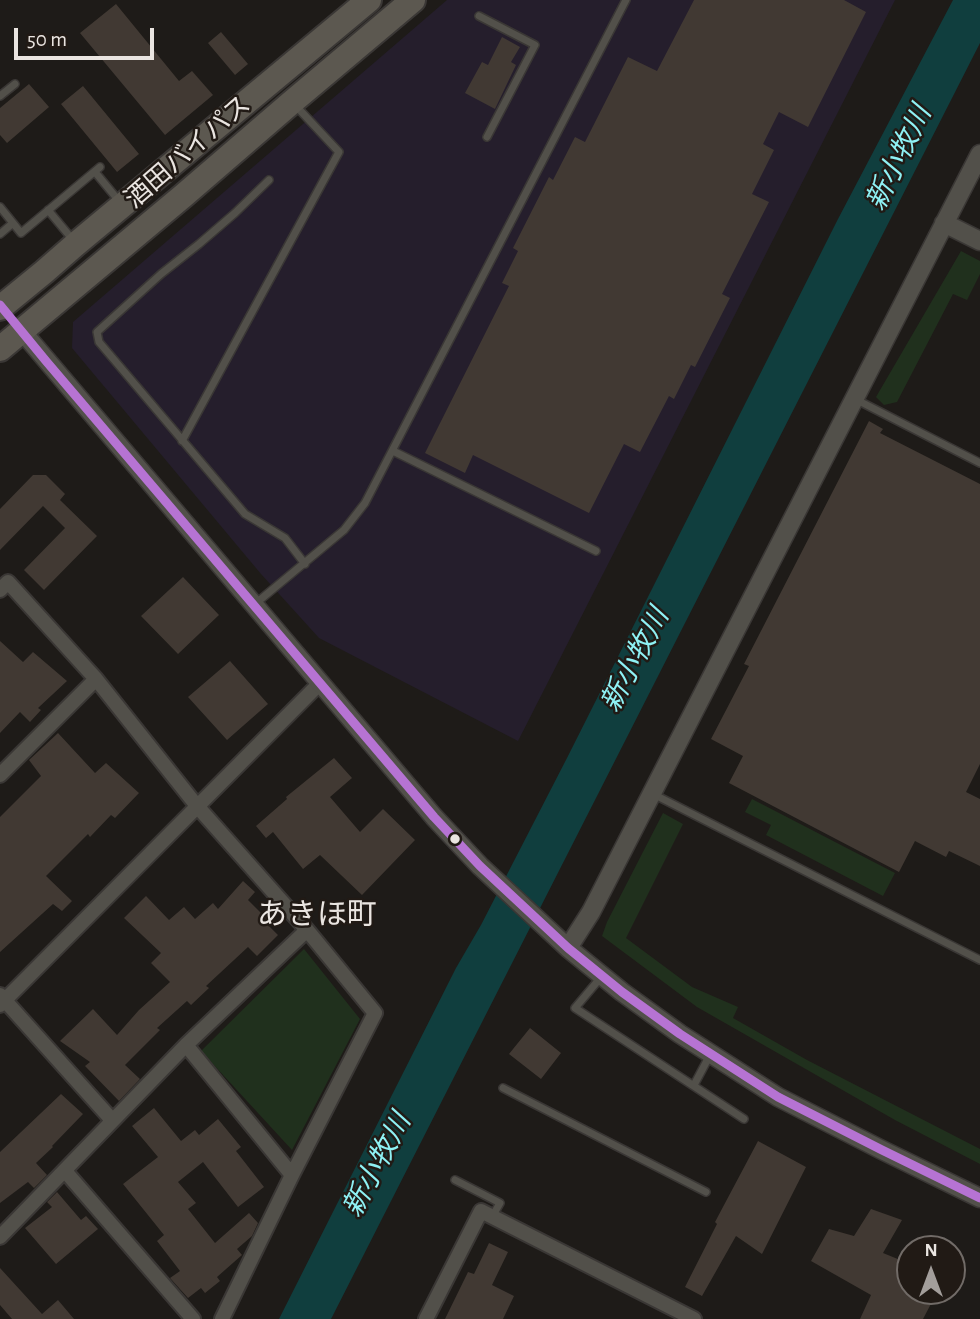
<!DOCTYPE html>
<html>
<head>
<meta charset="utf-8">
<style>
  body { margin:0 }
  #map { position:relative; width:980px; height:1319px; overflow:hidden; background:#1e1b18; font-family:"Alegreya Sans",sans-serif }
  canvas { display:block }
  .north { position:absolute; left:896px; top:1235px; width:70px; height:70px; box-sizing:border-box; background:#211a15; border:2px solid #716b67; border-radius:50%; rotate:0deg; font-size:19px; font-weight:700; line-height:28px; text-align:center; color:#eae5e1 }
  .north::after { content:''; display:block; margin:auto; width:24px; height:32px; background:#a39e9b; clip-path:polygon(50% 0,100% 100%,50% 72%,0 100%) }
  .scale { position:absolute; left:14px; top:28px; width:140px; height:32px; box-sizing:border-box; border:4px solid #eae5e1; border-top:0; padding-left:9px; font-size:21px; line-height:24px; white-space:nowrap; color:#eae5e1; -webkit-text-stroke:5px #211a15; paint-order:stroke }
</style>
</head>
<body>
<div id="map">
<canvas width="980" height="1319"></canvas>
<div class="north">N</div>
<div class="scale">50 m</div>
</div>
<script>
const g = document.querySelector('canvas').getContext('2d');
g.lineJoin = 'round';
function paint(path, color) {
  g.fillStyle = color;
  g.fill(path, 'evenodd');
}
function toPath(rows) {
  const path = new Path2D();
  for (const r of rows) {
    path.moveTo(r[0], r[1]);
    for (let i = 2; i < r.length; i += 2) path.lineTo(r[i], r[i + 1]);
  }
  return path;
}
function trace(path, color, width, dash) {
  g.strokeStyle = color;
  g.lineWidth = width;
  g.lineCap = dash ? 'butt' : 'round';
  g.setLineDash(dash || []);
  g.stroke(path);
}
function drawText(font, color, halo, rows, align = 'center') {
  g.font = font + ' "Alegreya Sans","Noto Sans JP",sans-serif';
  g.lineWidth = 5;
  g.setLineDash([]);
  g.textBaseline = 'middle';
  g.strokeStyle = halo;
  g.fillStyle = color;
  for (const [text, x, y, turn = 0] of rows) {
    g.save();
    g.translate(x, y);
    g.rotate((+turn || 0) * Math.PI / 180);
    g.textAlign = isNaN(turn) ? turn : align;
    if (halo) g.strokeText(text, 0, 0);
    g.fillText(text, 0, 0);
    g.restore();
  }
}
paint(toPath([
  [447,0,895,0,518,741,319,638,261,574,72,348,73,322]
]), '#251e2c');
paint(toPath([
  [961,251,980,261,980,274,967,300,953,294,897,402,884,405,876,397],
  [752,799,895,873,883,896,766,835,771,825,745,812],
  [663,813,683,824,626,938,692,987,738,1007,733,1018,807,1060,980,1149,980,1164,895,1120,697,1007,602,936,607,922],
  [304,949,360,1019,292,1150,201,1051]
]), '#20301d');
paint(toPath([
  [953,0,980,0,980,43,331,1319,279,1319,456,968,481,925,567,758,838,219]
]), '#103e3e');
paint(toPath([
  [694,0,844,0,866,12,808,127,779,112,763,144,774,150,752,194,769,202,722,294,730,298,695,367,691,365,674,399,669,396,640,452,624,444,589,513,473,455,465,473,425,453,509,286,502,283,518,251,513,248,549,177,553,180,575,137,585,142,628,57,657,71],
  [116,4,179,81,192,71,213,95,165,135,80,33],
  [221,32,248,64,235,75,208,43],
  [502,37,520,47,511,62,516,65,495,109,465,93,482,62,488,65],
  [29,84,49,107,7,143,0,135,0,108],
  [83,86,139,154,117,172,61,104],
  [869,421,883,429,880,433,980,484,980,764,966,792,980,799,980,866,949,851,946,857,915,841,899,872,729,783,743,756,711,739,749,666,744,664],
  [33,475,46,475,65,494,60,500,97,536,44,590,24,570,65,528,43,506,0,550,0,509],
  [183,577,219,615,178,654,141,616],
  [0,641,23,662,33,652,67,681,38,708,41,710,30,722,20,712,0,733],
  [230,661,268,704,227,740,188,697],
  [58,733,95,773,106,763,139,793,115,818,111,815,90,837,88,834,46,876,72,901,62,911,53,904,0,952,0,817,41,776,29,760],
  [334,758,352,778,330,797,360,832,383,809,415,840,362,895,320,855,303,869,273,832,266,838,256,826,287,799,286,797],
  [243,881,255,892,248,900,269,921,267,924,278,935,257,956,248,947,206,986,209,988,191,1005,187,1001,157,1028,160,1030,125,1065,140,1079,119,1101,85,1066,90,1062,60,1041,93,1009,117,1035,139,1010,170,982,151,963,161,953,124,918,146,896,169,920,184,907,195,919,213,903,218,909],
  [530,1028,561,1053,541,1079,509,1054],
  [61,1094,83,1114,52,1146,53,1147,36,1163,47,1175,34,1188,28,1182,0,1203,0,1152],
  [154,1108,181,1141,195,1130,199,1135,218,1119,241,1147,236,1151,264,1187,238,1207,203,1162,178,1182,196,1203,188,1209,215,1243,249,1213,258,1223,252,1236,237,1249,242,1255,217,1277,220,1281,205,1293,201,1288,188,1298,170,1278,180,1271,157,1241,164,1235,123,1184,158,1157,132,1126],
  [758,1141,806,1167,762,1254,736,1236,702,1296,685,1287,717,1224,715,1222],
  [57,1192,81,1220,86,1216,98,1229,56,1264,25,1228,52,1207,47,1202],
  [871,1209,902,1220,883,1253,910,1264,910,1291,915,1291,933,1300,923,1319,860,1319,871,1295,811,1261,829,1229,854,1236],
  [489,1243,508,1252,492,1285,514,1296,503,1319,445,1319,468,1272,474,1274],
  [0,1268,42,1314,58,1300,74,1319,12,1319,0,1305]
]), '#413933');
const service = toPath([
  [479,16,535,45,487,137],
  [0,96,15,84],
  [95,172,119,201],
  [269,180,235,213,199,244,161,274,97,332,99,342,245,514,285,538,305,564],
  [0,207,21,233,100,167],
  [48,210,73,240],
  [0,234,13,223],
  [855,399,980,463],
  [182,441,339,152,296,106],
  [393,451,596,551],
  [255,604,344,530,365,503,626,0],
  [653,794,980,960],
  [602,976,575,1008,744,1119],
  [694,1085,710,1055],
  [503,1088,706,1192],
  [455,1180,500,1203,492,1217]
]);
const minor = toPath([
  [0,590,8,582,96,679,197,806,307,930,375,1013,292,1175,222,1319],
  [0,775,96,679],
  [0,995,112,1120],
  [0,1005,320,683],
  [186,1045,292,1175],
  [65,1171,193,1319],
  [0,1237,186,1045,307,930],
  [426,1319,481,1211,694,1319]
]);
const tertiary = toPath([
  [944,223,980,241],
  [21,330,434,817,480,866,568,948,622,992,680,1034,778,1097,882,1150,980,1198],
  [568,948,591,912,980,154]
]);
const trunk = toPath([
  [0,308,44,272,76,244,369,0],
  [0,349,183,196,292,102,413,0]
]);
trace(service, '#3a3735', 10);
trace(minor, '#3a3735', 18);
trace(tertiary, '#3a3735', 21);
trace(trunk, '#3a3735', 28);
trace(service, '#52504a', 7);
trace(minor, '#52504a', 14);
trace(tertiary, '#52504a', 18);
trace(trunk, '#5c5850', 24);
trace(toPath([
  [0,305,46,361,434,817,480,866,568,948,622,992,680,1034,778,1097,882,1150,980,1198]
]), '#b673d3', 9);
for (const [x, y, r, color] of [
  [455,839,6,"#eae5e1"]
]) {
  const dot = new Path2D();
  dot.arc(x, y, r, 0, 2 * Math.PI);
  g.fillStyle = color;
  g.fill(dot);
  trace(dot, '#211a15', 2.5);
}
drawText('26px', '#eae5e1', '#211a15', [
  ["酒田バイパス",188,152,-41]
]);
drawText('italic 28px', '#8ef1f4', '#211a15', [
  ["新小牧川",899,158,-64],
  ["新小牧川",635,660,-62],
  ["新小牧川",377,1165,-62]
]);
drawText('30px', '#eae5e1', '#211a15', [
  ["あきほ町",317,915]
]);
</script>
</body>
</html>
